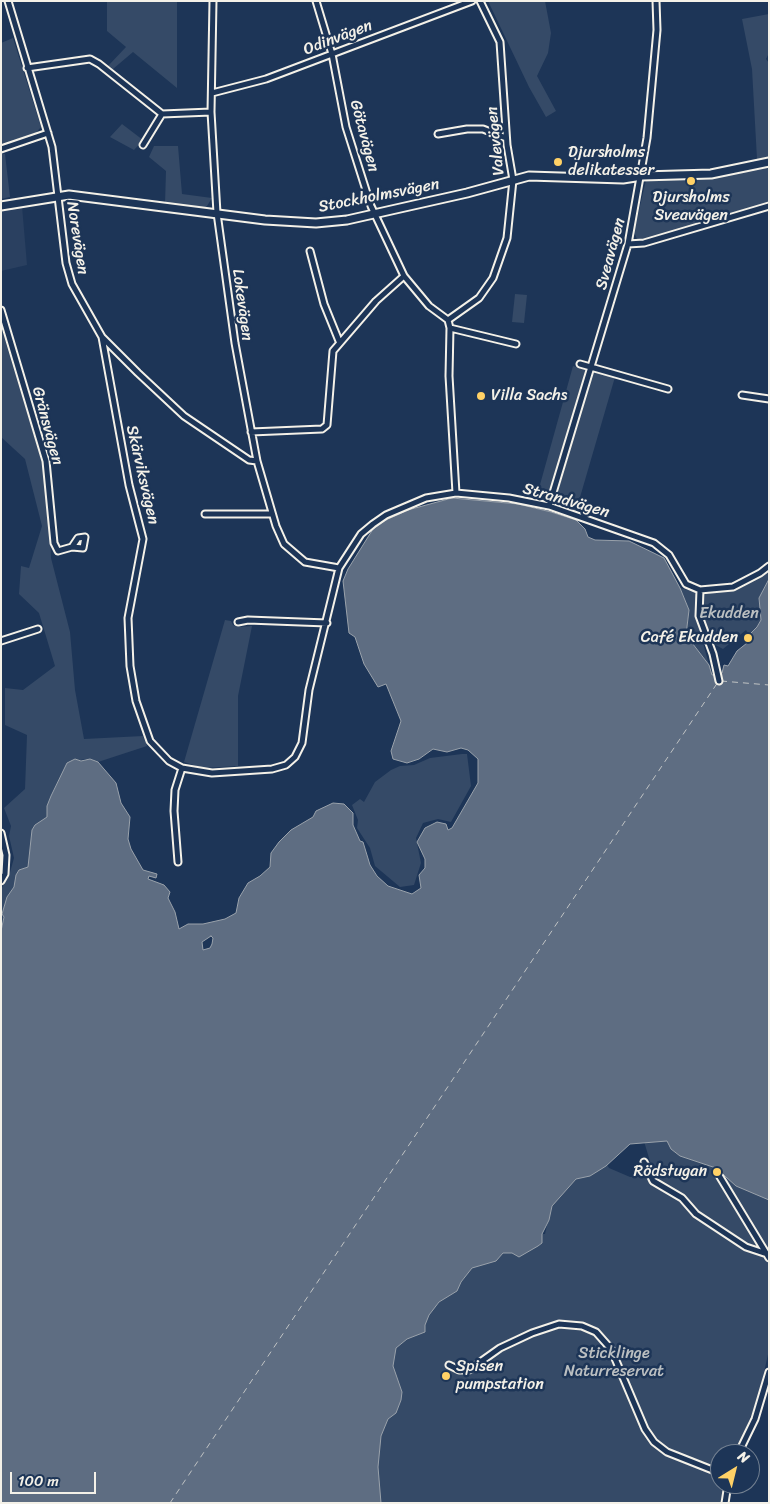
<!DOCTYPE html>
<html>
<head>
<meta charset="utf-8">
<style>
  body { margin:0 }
  #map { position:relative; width:770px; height:1504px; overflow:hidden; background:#1d3557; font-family:Sriracha,sans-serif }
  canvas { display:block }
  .frame { position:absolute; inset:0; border:2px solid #f4f1e8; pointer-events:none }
  .north { position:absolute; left:710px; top:1444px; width:50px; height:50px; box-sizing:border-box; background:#1d3557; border:1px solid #738091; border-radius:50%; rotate:36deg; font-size:14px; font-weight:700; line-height:20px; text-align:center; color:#f4f1e8 }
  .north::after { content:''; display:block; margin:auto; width:18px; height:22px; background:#ffd166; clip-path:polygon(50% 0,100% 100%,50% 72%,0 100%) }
  .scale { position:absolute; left:10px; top:1472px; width:86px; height:22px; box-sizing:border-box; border:2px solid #f4f1e8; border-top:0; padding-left:6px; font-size:15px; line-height:18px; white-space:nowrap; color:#f4f1e8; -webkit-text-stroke:4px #1d3557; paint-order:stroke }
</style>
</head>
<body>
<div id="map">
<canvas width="770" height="1504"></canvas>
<div class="frame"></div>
<div class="north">N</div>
<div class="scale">100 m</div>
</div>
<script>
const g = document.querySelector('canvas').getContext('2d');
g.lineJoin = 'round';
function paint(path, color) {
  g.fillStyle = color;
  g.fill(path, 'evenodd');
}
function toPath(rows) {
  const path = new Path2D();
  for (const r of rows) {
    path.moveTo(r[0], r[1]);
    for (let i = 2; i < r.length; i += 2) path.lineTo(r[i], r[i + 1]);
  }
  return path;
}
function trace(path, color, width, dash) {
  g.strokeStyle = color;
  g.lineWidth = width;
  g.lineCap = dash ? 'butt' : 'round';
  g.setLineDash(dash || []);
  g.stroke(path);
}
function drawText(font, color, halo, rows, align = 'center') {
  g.font = font + ' Sriracha,sans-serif';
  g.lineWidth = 5;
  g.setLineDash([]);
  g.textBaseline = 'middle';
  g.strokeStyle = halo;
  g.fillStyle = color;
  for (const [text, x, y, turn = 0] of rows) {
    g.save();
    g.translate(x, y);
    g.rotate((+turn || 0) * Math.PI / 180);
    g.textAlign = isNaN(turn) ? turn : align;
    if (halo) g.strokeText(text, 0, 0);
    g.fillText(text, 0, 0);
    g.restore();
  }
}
paint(toPath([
  [22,206,27,265,1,271,1,211]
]), '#2a4060');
paint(toPath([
  [107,1,177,1,177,88,133,52,113,69,108,66,126,47,107,31],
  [488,1,545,1,551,33,548,53,537,76,556,111,546,117,529,87],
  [769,14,769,53,766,59,769,63,769,157,757,159,752,69,742,19],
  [13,38,41,127,34,135,7,145,1,145,1,43],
  [122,124,143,140,134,150,110,137],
  [154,146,178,146,182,194,212,198,207,206,202,209,165,204,166,171,149,157],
  [2,153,5,154,10,197,1,199],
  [769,167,769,204,725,214,647,241,637,239,634,232,646,180,710,178],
  [515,294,527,295,524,323,512,322],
  [1,327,48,482,51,558,70,632,75,690,84,739,143,736,147,746,98,762,85,759,67,763,51,796,47,806,47,817,35,825,32,830,28,867,19,870,16,875,14,887,7,897,1,931,1,889,9,876,14,858,9,836,11,826,4,808,25,789,27,735,5,725,5,688,23,690,55,666,39,613,19,594,21,566,29,568,42,526,25,459,1,437],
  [573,366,589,371,551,495,546,501,536,499],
  [593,370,615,377,576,511,558,505,557,495],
  [769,571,769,579,759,598,761,620,757,627,749,635,746,630,723,649,712,643,705,621,703,593,727,592,751,582],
  [680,588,696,592,696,617,709,665,686,635,689,610],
  [225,620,231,621,233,625,238,627,252,626,238,696,238,766,203,768,184,762],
  [462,754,467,754,471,786,451,822,438,819,423,823,416,838,421,863,414,885,400,887,375,866,370,848,357,828,358,820,352,805,360,799,364,802,375,782,391,770,400,766,414,765,430,758],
  [643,1138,666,1140,769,1195,769,1350,758,1399,735,1454,720,1454,720,1484,725,1484,722,1503,378,1503,375,1474,381,1425,396,1381,391,1362,395,1344,424,1324,425,1316,464,1279,469,1270,503,1252,521,1254,542,1238,542,1234,545,1234,552,1203,574,1178,606,1163,609,1168,630,1177,641,1177,648,1172,652,1168]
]), '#354a67');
const water = toPath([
  [452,498,518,504,551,512,576,520,585,529,588,537,595,540,629,541,664,558,680,588,689,610,686,635,709,665,712,675,722,673,724,665,728,666,737,651,752,639,749,635,757,627,761,620,759,598,769,579,769,1200,736,1186,716,1168,680,1156,671,1149,667,1141,630,1144,606,1166,590,1176,576,1179,552,1206,549,1220,542,1234,542,1243,538,1246,519,1257,512,1253,503,1253,496,1261,472,1268,461,1282,457,1291,439,1302,429,1315,425,1325,425,1332,407,1339,396,1348,393,1366,402,1392,401,1400,396,1413,388,1419,381,1436,378,1467,381,1503,1,1503,1,931,4,917,2,914,7,897,14,887,16,875,19,870,28,867,32,830,35,825,47,817,47,806,51,796,67,763,75,759,81,761,90,759,98,762,116,783,121,803,130,817,128,839,131,849,143,870,157,874,156,878,149,876,148,879,164,885,170,892,168,898,175,912,179,929,188,924,203,924,225,919,236,913,239,898,248,883,260,876,270,867,271,853,279,842,291,830,313,817,316,811,333,803,344,804,353,813,353,825,360,841,363,842,370,865,377,876,388,886,412,894,421,888,419,875,425,868,425,859,417,842,425,828,437,822,446,824,448,830,452,828,478,783,478,759,468,750,461,748,447,752,433,749,419,759,407,763,393,759,391,751,401,721,386,684,378,687,364,664,355,637,349,633,343,581,348,569,373,529,386,520,408,510,452,498],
  [211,936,213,938,212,944,210,948,203,950,202,942,211,936]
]);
paint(water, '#5e6d82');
trace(water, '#9aa2ab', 1);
trace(toPath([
  [721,681,769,685],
  [170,1503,718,682]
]), '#c0c3c4', 1, [6, 5]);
const street = toPath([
  [8,1,52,147,66,263,72,284,102,337,138,373,184,416,249,460,257,461],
  [213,1,211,112,217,213,235,343,257,461,276,526,284,544,305,562,339,568],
  [316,1,332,54,346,127,371,206,404,276,429,306,448,320,450,328,449,376,456,493],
  [27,68,90,59,99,64,162,114,211,112],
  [212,93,266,79,472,1],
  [438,134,467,129,483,129,506,138],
  [143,145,162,114],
  [1,149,48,133],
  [628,244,644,243,769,206],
  [310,251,324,304,339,341],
  [1,310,46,461,54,543,58,551,72,547,83,548,85,537,78,538,72,547],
  [448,320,479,298,493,278,507,238,513,180,507,145,500,42,480,1],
  [450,328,516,344],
  [102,337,129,485,143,539,128,618,130,666,136,701,150,741,169,761,182,768,212,773,272,769,286,765,295,757,302,743,309,690,339,568,361,534,373,524,386,515,426,498,456,493,509,498,549,506,654,543,669,555,686,584,700,590,733,587,760,573,769,566],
  [580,364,668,389],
  [742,395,769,399],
  [251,432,322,429,327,425,333,351,376,301,404,276],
  [549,506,628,244,647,138,657,30,656,1],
  [205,514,272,514],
  [700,590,699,616,713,654,719,681],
  [238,622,248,620,327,623],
  [1,641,38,629],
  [1,833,6,855,5,874,1,881],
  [178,862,174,811,175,790,182,768],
  [644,1162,653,1181,682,1198,696,1214,746,1247,767,1254],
  [720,1177,769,1258],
  [449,1365,459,1370,469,1370,500,1348,532,1333,559,1324,582,1326,596,1332,611,1349,645,1429,654,1442,667,1452,720,1473],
  [738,1454,755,1419,769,1372],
  [725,1503,728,1484]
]);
const secondary = toPath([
  [1,206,69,195,265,220,316,223,347,220,467,193,529,176,623,179,642,176,711,174,769,162]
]);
trace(street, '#f4f1e8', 9);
trace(secondary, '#f4f1e8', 11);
trace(street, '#1d3557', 5);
trace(secondary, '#1d3557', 7);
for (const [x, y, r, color] of [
  [558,162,5,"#ffd166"],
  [691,181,5,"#ffd166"],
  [481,396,5,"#ffd166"],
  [748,638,5,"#ffd166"],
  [717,1172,5,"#ffd166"],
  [446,1376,5,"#ffd166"]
]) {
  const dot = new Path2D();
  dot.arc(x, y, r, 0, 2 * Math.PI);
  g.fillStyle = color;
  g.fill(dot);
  trace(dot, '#1d3557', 2);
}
drawText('16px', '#f4f1e8', '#1d3557', [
  ["Odinvägen",338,38,-21],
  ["Götavägen",364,136,75],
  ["Valevägen",496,141,-96],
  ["Stockholmsvägen",379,196,-11],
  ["Norevägen",77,238,81],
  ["Sveavägen",611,254,-75],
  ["Lokevägen",242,305,82],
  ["Gränsvägen",47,426,75],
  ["Skärviksvägen",142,475,77],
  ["Strandvägen",566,501,16]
]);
drawText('16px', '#f4f1e8', '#1d3557', [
  ["Djursholms",568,153],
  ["delikatesser",568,171],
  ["Djursholms",691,198,"center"],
  ["Sveavägen",691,216,"center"],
  ["Villa Sachs",491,396],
  ["Café Ekudden",738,638,"right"],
  ["Rödstugan",707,1172,"right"],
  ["Spisen",456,1367],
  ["pumpstation",456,1385]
], 'left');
drawText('16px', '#bbbfc1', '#1d3557', [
  ["Ekudden",729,614],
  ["Sticklinge",614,1354],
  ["Naturreservat",614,1372]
]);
</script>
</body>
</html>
